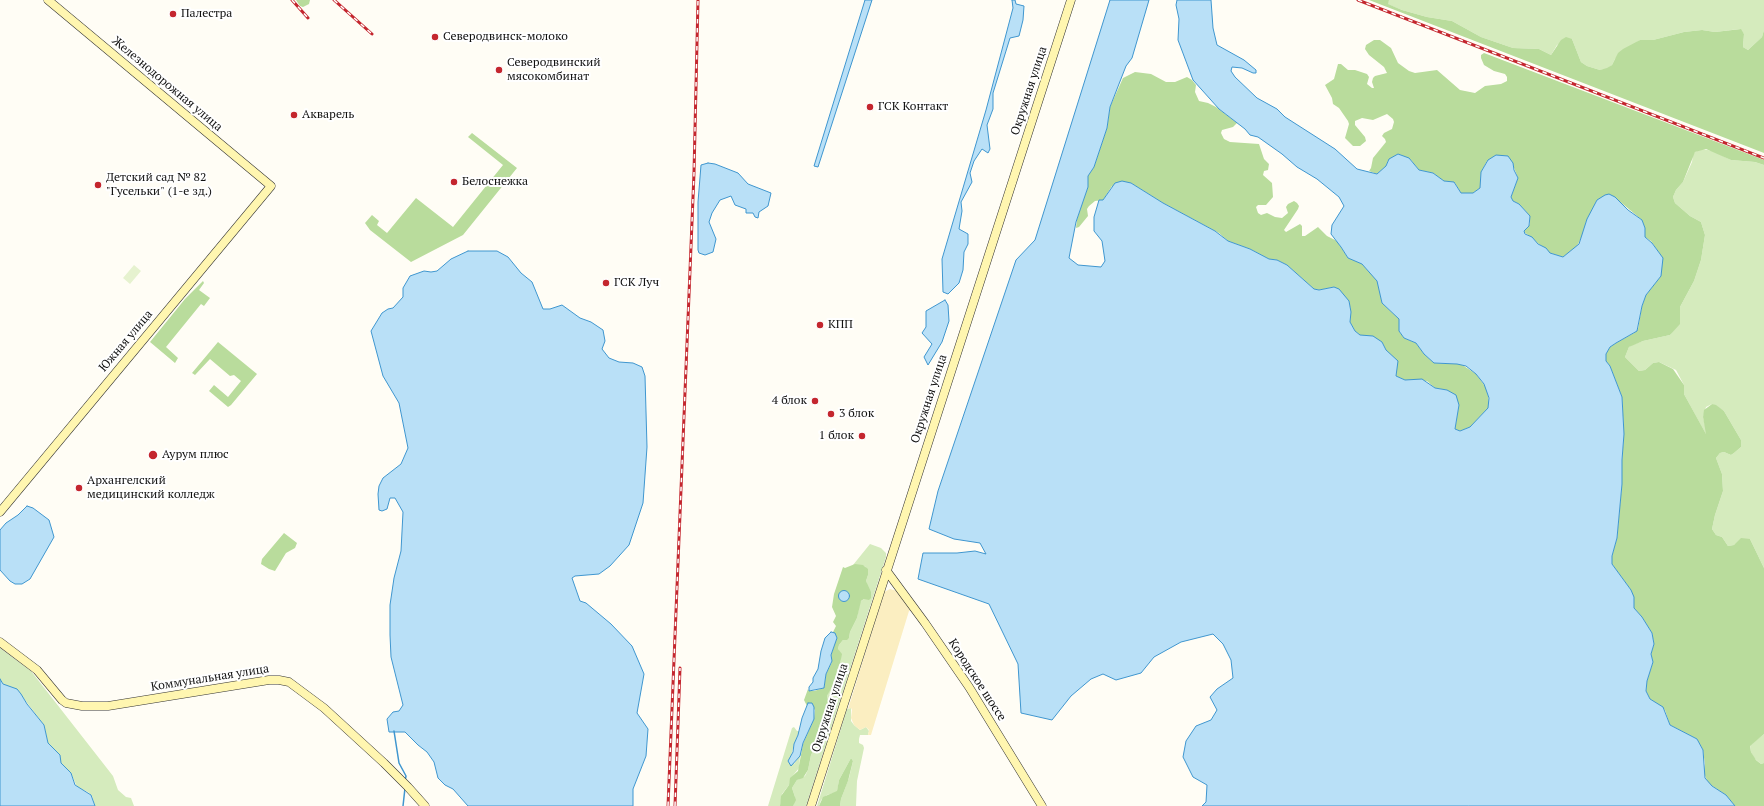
<!DOCTYPE html>
<html>
<head>
<meta charset="utf-8">
<style>
  body { margin:0 }
  canvas { display:block; background:#fffdf5 }
</style>
</head>
<body>
<canvas width="1764" height="806"></canvas>
<script>
const g = document.querySelector('canvas').getContext('2d');
g.lineJoin = 'round';
function paint(path, color) {
  g.fillStyle = color;
  g.fill(path, 'evenodd');
}
function toPath(rows) {
  const path = new Path2D();
  for (const r of rows) {
    if (r.length === 3) {
      path.moveTo(r[0] + r[2], r[1]);
      path.arc(r[0], r[1], r[2], 0, 2 * Math.PI);
      continue;
    }
    path.moveTo(r[0], r[1]);
    for (let i = 2; i < r.length; i += 2) path.lineTo(r[i], r[i + 1]);
  }
  return path;
}
function trace(path, color, width, dash) {
  g.strokeStyle = color;
  g.lineWidth = width;
  g.lineCap = dash ? 'butt' : 'round';
  g.setLineDash(dash || []);
  g.stroke(path);
}
function drawText(font, color, halo, rows, align = 'center') {
  g.font = font + ' "PT Serif",serif';
  g.lineWidth = 4;
  g.setLineDash([]);
  g.textBaseline = 'middle';
  g.strokeStyle = halo;
  g.fillStyle = color;
  for (const [text, x, y, turn = 0] of rows) {
    g.save();
    g.translate(x, y);
    g.rotate((+turn || 0) * Math.PI / 180);
    g.textAlign = isNaN(turn) ? turn : align;
    if (halo) g.strokeText(text, 0, 0);
    g.fillText(text, 0, 0);
    g.restore();
  }
}
paint(toPath([
  [1389,0,1764,0,1764,30,1762,37,1748,50,1743,47,1744,34,1740,29,1715,32,1702,30,1684,32,1653,40,1640,40,1615,59,1612,65,1607,69,1600,70,1587,66,1581,62,1572,39,1557,45,1551,55,1539,49,1513,48,1481,37,1452,21,1427,17,1402,10,1387,4],
  [1702,149,1713,151,1731,160,1755,162,1764,165,1764,568,1750,539,1734,545,1728,546,1722,537,1716,535,1712,529,1715,515,1723,491,1722,474,1716,458,1720,453,1724,452,1731,455,1734,453,1741,447,1741,440,1724,411,1712,404,1706,407,1703,417,1708,438,1684,394,1684,385,1676,370,1659,362,1653,363,1645,370,1639,371,1625,357,1629,347,1632,345,1643,341,1670,335,1680,321,1680,307,1694,281,1701,260,1705,235,1701,222,1690,216,1675,203,1673,197,1676,190,1683,182,1692,162,1693,155,1695,152],
  [870,544,881,548,886,553,886,557,806,806,793,806,795,797,792,788,797,780,805,776,808,770,811,755,818,741,822,720,829,704,827,696,840,664,841,658,838,649,839,645,843,640,849,638,850,632,857,618,860,602,864,599,867,585,866,581,868,575,865,566,853,565],
  [0,648,31,671,113,776,118,790,126,797,131,798,134,806,95,806,92,796,88,792,77,787,71,773,61,763,60,755,48,743,44,725,18,691,4,685,0,679],
  [851,708,851,721,854,725,860,730,866,727,869,731,868,735,860,735,859,739,859,743,863,745,864,748,857,781,856,806,840,806,841,799,849,778,853,761,851,758,839,780,837,792,827,795,821,800,819,806,817,806,847,709],
  [794,727,797,731,800,731,794,744,791,756,794,764,800,755,799,768,791,778,789,785,782,794,780,806,768,806,792,728],
  [1764,734,1764,763,1761,764,1754,758,1751,752,1750,745]
]), '#d5ebbd');
paint(toPath([
  [296,0,310,0,309,4,303,7,300,6],
  [1369,0,1389,0,1388,4,1402,10,1427,17,1452,21,1481,37,1513,48,1539,49,1551,55,1561,40,1566,37,1572,39,1581,62,1587,66,1600,70,1607,68,1612,65,1618,53,1623,49,1640,40,1653,40,1684,32,1702,30,1715,32,1741,29,1744,34,1743,47,1748,50,1762,37,1764,30,1764,153],
  [1374,40,1380,40,1391,48,1398,63,1409,71,1415,73,1437,70,1460,90,1475,93,1485,86,1501,84,1507,81,1507,77,1505,74,1494,71,1484,65,1481,58,1481,55,1484,53,1764,160,1764,165,1755,162,1731,160,1706,149,1695,152,1683,182,1676,190,1673,197,1675,203,1690,216,1701,222,1705,235,1701,260,1694,281,1680,307,1680,324,1670,335,1643,341,1629,347,1625,357,1639,371,1645,370,1653,363,1659,362,1673,369,1684,385,1684,394,1706,434,1703,417,1704,410,1712,404,1716,405,1724,411,1741,440,1741,447,1734,453,1731,455,1724,452,1720,453,1716,458,1722,474,1723,491,1715,515,1712,529,1716,535,1722,537,1728,546,1734,545,1741,538,1750,539,1764,568,1764,734,1750,746,1751,752,1756,760,1761,764,1764,763,1764,806,1735,806,1726,795,1708,783,1704,773,1705,764,1703,750,1697,739,1670,725,1665,710,1650,699,1646,691,1647,681,1653,662,1651,654,1654,644,1652,633,1642,617,1634,608,1631,590,1612,564,1612,556,1617,538,1622,484,1622,460,1624,434,1622,397,1610,366,1606,361,1606,354,1610,347,1616,343,1634,333,1638,329,1642,306,1646,295,1661,276,1660,254,1651,241,1645,237,1645,228,1642,220,1618,200,1597,200,1586,222,1583,234,1577,246,1563,257,1550,253,1523,231,1530,224,1530,216,1519,204,1513,201,1511,197,1518,178,1513,165,1487,161,1481,172,1480,188,1473,193,1461,193,1455,183,1444,181,1433,173,1419,170,1411,160,1398,154,1388,161,1386,166,1377,174,1369,171,1371,168,1373,158,1386,142,1385,139,1382,136,1384,133,1392,129,1394,122,1393,119,1387,114,1373,120,1362,118,1355,121,1355,125,1365,137,1366,141,1360,146,1353,146,1345,138,1349,124,1348,121,1339,108,1333,104,1332,98,1325,85,1334,79,1338,64,1341,64,1348,70,1355,70,1367,74,1369,77,1367,84,1372,88,1374,88,1372,82,1373,78,1375,76,1387,73,1384,67,1369,55,1365,49,1366,45],
  [1135,72,1151,74,1166,82,1175,82,1187,77,1192,80,1196,85,1195,92,1199,101,1208,103,1216,107,1237,123,1233,127,1222,130,1221,133,1224,139,1230,142,1259,144,1264,159,1269,164,1268,170,1264,171,1263,175,1272,183,1273,197,1266,205,1258,205,1256,207,1258,213,1261,215,1267,213,1275,217,1282,218,1288,213,1286,207,1288,204,1294,201,1297,203,1299,206,1298,209,1284,230,1286,232,1300,224,1302,226,1302,236,1305,236,1318,227,1327,236,1337,241,1348,258,1360,262,1376,279,1378,282,1382,303,1399,319,1399,331,1404,338,1416,343,1424,354,1434,363,1461,364,1476,374,1487,389,1489,403,1488,408,1470,427,1460,431,1455,429,1459,405,1447,390,1435,388,1427,381,1405,380,1396,376,1397,361,1386,350,1382,342,1360,335,1355,331,1350,322,1351,312,1349,301,1334,287,1319,290,1314,289,1287,265,1277,260,1269,259,1250,249,1228,241,1219,233,1163,203,1131,183,1112,186,1103,200,1095,201,1089,206,1087,209,1088,216,1079,227,1076,228,1077,219,1088,187,1088,176,1094,167,1107,128,1110,107,1123,78],
  [472,133,517,168,463,235,411,262,370,230,365,223,372,215,379,221,377,225,387,233,416,198,453,227,503,165,468,137],
  [203,281,204,283,199,290,210,298,204,306,201,304,166,347,178,358,175,363,150,342,185,299],
  [218,342,257,374,231,405,228,407,209,391,214,385,228,397,241,381,234,375,230,376,210,359,195,375,192,373],
  [284,533,297,543,295,548,286,553,275,571,269,569,261,564,262,559],
  [855,564,863,565,868,569,868,575,866,581,871,592,871,598,869,600,864,599,861,601,857,618,850,632,849,638,847,640,843,640,839,645,838,649,842,654,840,664,837,670,836,679,827,696,829,704,822,720,818,741,811,755,808,770,803,778,797,780,792,788,796,800,793,806,780,806,781,796,789,785,790,778,798,771,803,744,814,719,815,710,808,703,807,706,804,700,808,689,809,691,814,691,824,688,826,674,832,662,831,655,837,638,833,632,836,626,833,622,836,616,832,607,834,594,843,567,845,568],
  [851,758,853,761,848,781,841,799,840,806,819,806,823,797,837,791,839,780]
]), '#b9dc9c');
paint(toPath([
  [890,589,897,591,913,611,909,611,871,735,868,735,869,730,866,727,860,730,854,725,851,718,852,710,851,708,848,709,884,592]
]), '#fbeec1');
paint(toPath([
  [134,265,141,271,130,284,123,278]
]), '#e6f2cf');
const water = toPath([
  [865,0,872,0,818,167,814,166,865,0],
  [1012,0,1015,0,1016,4,1024,6,1023,20,1019,36,1010,38,993,93,993,109,987,125,990,149,988,153,982,149,974,161,970,173,972,182,961,202,962,211,959,229,968,234,968,244,964,252,963,270,959,283,948,294,943,292,942,259,986,110,1013,8,1012,0],
  [1110,0,1149,0,1132,58,1126,66,1110,107,1107,128,1094,167,1088,176,1088,187,1076,222,1069,258,1078,265,1101,267,1105,261,1102,241,1094,231,1094,217,1099,200,1103,200,1115,183,1122,181,1131,183,1163,203,1215,231,1228,241,1250,249,1269,259,1277,260,1287,265,1314,289,1319,290,1334,287,1339,289,1349,301,1351,312,1350,322,1355,331,1360,335,1373,336,1382,342,1386,350,1398,361,1396,376,1405,380,1422,379,1435,388,1447,390,1456,395,1459,405,1455,429,1460,431,1470,427,1488,408,1489,398,1484,384,1476,374,1466,366,1457,364,1434,363,1424,354,1416,343,1404,338,1399,331,1399,319,1382,303,1377,281,1362,264,1348,258,1341,247,1331,234,1332,225,1344,206,1339,197,1317,179,1297,167,1282,154,1258,137,1250,135,1245,129,1219,109,1193,80,1178,40,1179,19,1176,5,1177,0,1211,0,1213,28,1217,45,1244,60,1256,70,1256,73,1253,73,1242,68,1232,67,1231,71,1235,77,1257,98,1277,109,1285,117,1335,149,1357,169,1377,174,1386,166,1389,159,1398,154,1409,158,1419,170,1433,173,1444,181,1454,182,1461,193,1473,193,1480,188,1481,172,1488,160,1496,155,1508,156,1513,163,1514,170,1518,178,1511,197,1513,201,1519,204,1530,216,1529,226,1524,231,1525,234,1532,237,1538,244,1546,248,1550,253,1563,257,1579,244,1587,219,1597,200,1605,195,1609,194,1615,197,1628,210,1642,220,1645,228,1645,237,1652,243,1663,258,1661,276,1646,295,1642,306,1637,331,1616,343,1610,347,1606,354,1606,361,1610,366,1622,397,1624,434,1622,460,1622,484,1617,538,1612,556,1612,564,1631,590,1634,597,1634,608,1642,617,1652,633,1654,644,1651,654,1653,662,1647,681,1646,691,1650,699,1663,707,1670,725,1697,739,1703,750,1705,778,1712,786,1726,795,1735,806,1202,806,1206,802,1207,785,1193,777,1183,757,1186,741,1196,726,1211,720,1217,710,1210,697,1217,689,1233,678,1231,660,1223,644,1213,634,1181,642,1154,657,1141,673,1116,680,1103,674,1091,679,1071,696,1052,720,1021,713,1018,664,989,604,918,579,923,553,957,553,975,551,986,554,980,543,954,539,929,529,938,491,1016,260,1035,240,1110,0],
  [708,163,715,164,738,173,748,184,771,193,768,206,759,212,758,218,755,217,753,213,746,213,746,209,735,205,731,196,720,200,712,213,709,222,716,239,713,252,705,255,699,253,698,250,698,202,701,165,708,163],
  [468,251,497,251,508,257,521,273,532,282,543,309,550,309,562,305,580,318,591,322,603,330,605,341,602,349,609,358,619,362,633,363,642,367,645,376,647,447,643,503,629,545,610,566,599,574,575,576,572,578,580,601,586,603,611,624,632,646,644,674,637,713,648,729,646,756,633,789,633,806,468,806,453,789,445,785,438,778,434,762,427,752,418,745,405,732,389,732,387,719,393,712,399,711,403,705,391,657,390,635,390,605,394,578,401,551,403,512,395,498,390,498,387,509,382,511,379,510,378,494,379,486,383,478,401,464,408,448,399,403,383,376,371,331,382,313,388,309,393,308,403,297,403,288,410,276,424,271,431,272,437,271,451,259,468,251],
  [945,300,948,305,949,321,942,342,928,365,924,357,932,344,922,333,926,327,926,311,945,300],
  [27,506,33,508,49,520,54,537,30,579,22,584,15,584,10,581,0,570,0,530,6,523,18,515,27,506],
  [844,596,5.5],
  [831,632,835,633,837,638,831,655,832,661,826,674,824,688,809,691,809,687,813,682,813,678,818,669,821,651,825,638,831,632],
  [0,679,3,684,17,689,21,694,27,704,44,725,48,743,60,755,61,763,71,773,75,785,91,795,95,806,0,806,0,679],
  [808,703,812,703,814,707,814,719,803,743,800,756,791,766,788,761,793,752,794,744,798,735,802,718,808,703]
]);
paint(water, '#b9e0f7');
trace(water, '#3f96cf', 1);
trace(toPath([
  [394,731,399,763,406,776,405,781],
  [403,806,405,788]
]), '#3f96cf', 1.5);
const secondary = toPath([
  [0,512,271,186,48,0],
  [886,570,925,623,969,687,1042,806],
  [0,642,37,670,62,700,66,703,82,706,108,706,269,680,279,680,289,682,324,708,384,763,408,787,425,806],
  [811,806,1071,0]
]);
trace(secondary, '#333', 9);
trace(secondary, '#fff6b0', 8);
const rail = toPath([
  [292,0,308,18],
  [334,0,372,34],
  [1358,0,1764,158],
  [668,806,694,173,698,0],
  [675,806,680,668]
]);
trace(rail, '#c4262e', 3);
trace(rail, '#fff', 1.5, [4.5]);
for (const [x, y, r, color] of [
  [173,14,4,"#c4262e"],
  [435,37,4,"#c4262e"],
  [499,70,4,"#c4262e"],
  [870,107,4,"#c4262e"],
  [294,115,4,"#c4262e"],
  [454,182,4,"#c4262e"],
  [98,185,4,"#c4262e"],
  [606,283,4,"#c4262e"],
  [820,325,4,"#c4262e"],
  [815,401,4,"#c4262e"],
  [831,414,4,"#c4262e"],
  [862,436,4,"#c4262e"],
  [153,455,5,"#c4262e"],
  [79,488,4,"#c4262e"]
]) {
  const dot = new Path2D();
  dot.arc(x, y, r, 0, 2 * Math.PI);
  g.fillStyle = color;
  g.fill(dot);
  trace(dot, '#fff', 1.5);
}
drawText('12px', '#111', '#fff', [
  ["Палестра",181,14],
  ["Северодвинск-молоко",443,37],
  ["Северодвинский",507,63],
  ["мясокомбинат",507,77],
  ["ГСК Контакт",878,107],
  ["Акварель",302,115],
  ["Детский сад № 82",106,178],
  ["\"Гусельки\" (1-е зд.)",106,192],
  ["Белоснежка",462,182],
  ["ГСК Луч",614,283],
  ["КПП",828,325],
  ["4 блок",807,401,"right"],
  ["3 блок",839,414],
  ["1 блок",854,436,"right"],
  ["Аурум плюс",162,455],
  ["Архангелский",87,481],
  ["медицинский колледж",87,495]
], 'left');
drawText('12px', '#111', '#fff', [
  ["Железнодорожная улица",167,84,40],
  ["Окружная улица",1029,91,-72],
  ["Южная улица",126,341,-50],
  ["Окружная улица",929,399,-72],
  ["Коммунальная улица",210,678,-9],
  ["Кородское шоссе",977,680,57],
  ["Окружная улица",830,708,-72]
]);
</script>
</body>
</html>
